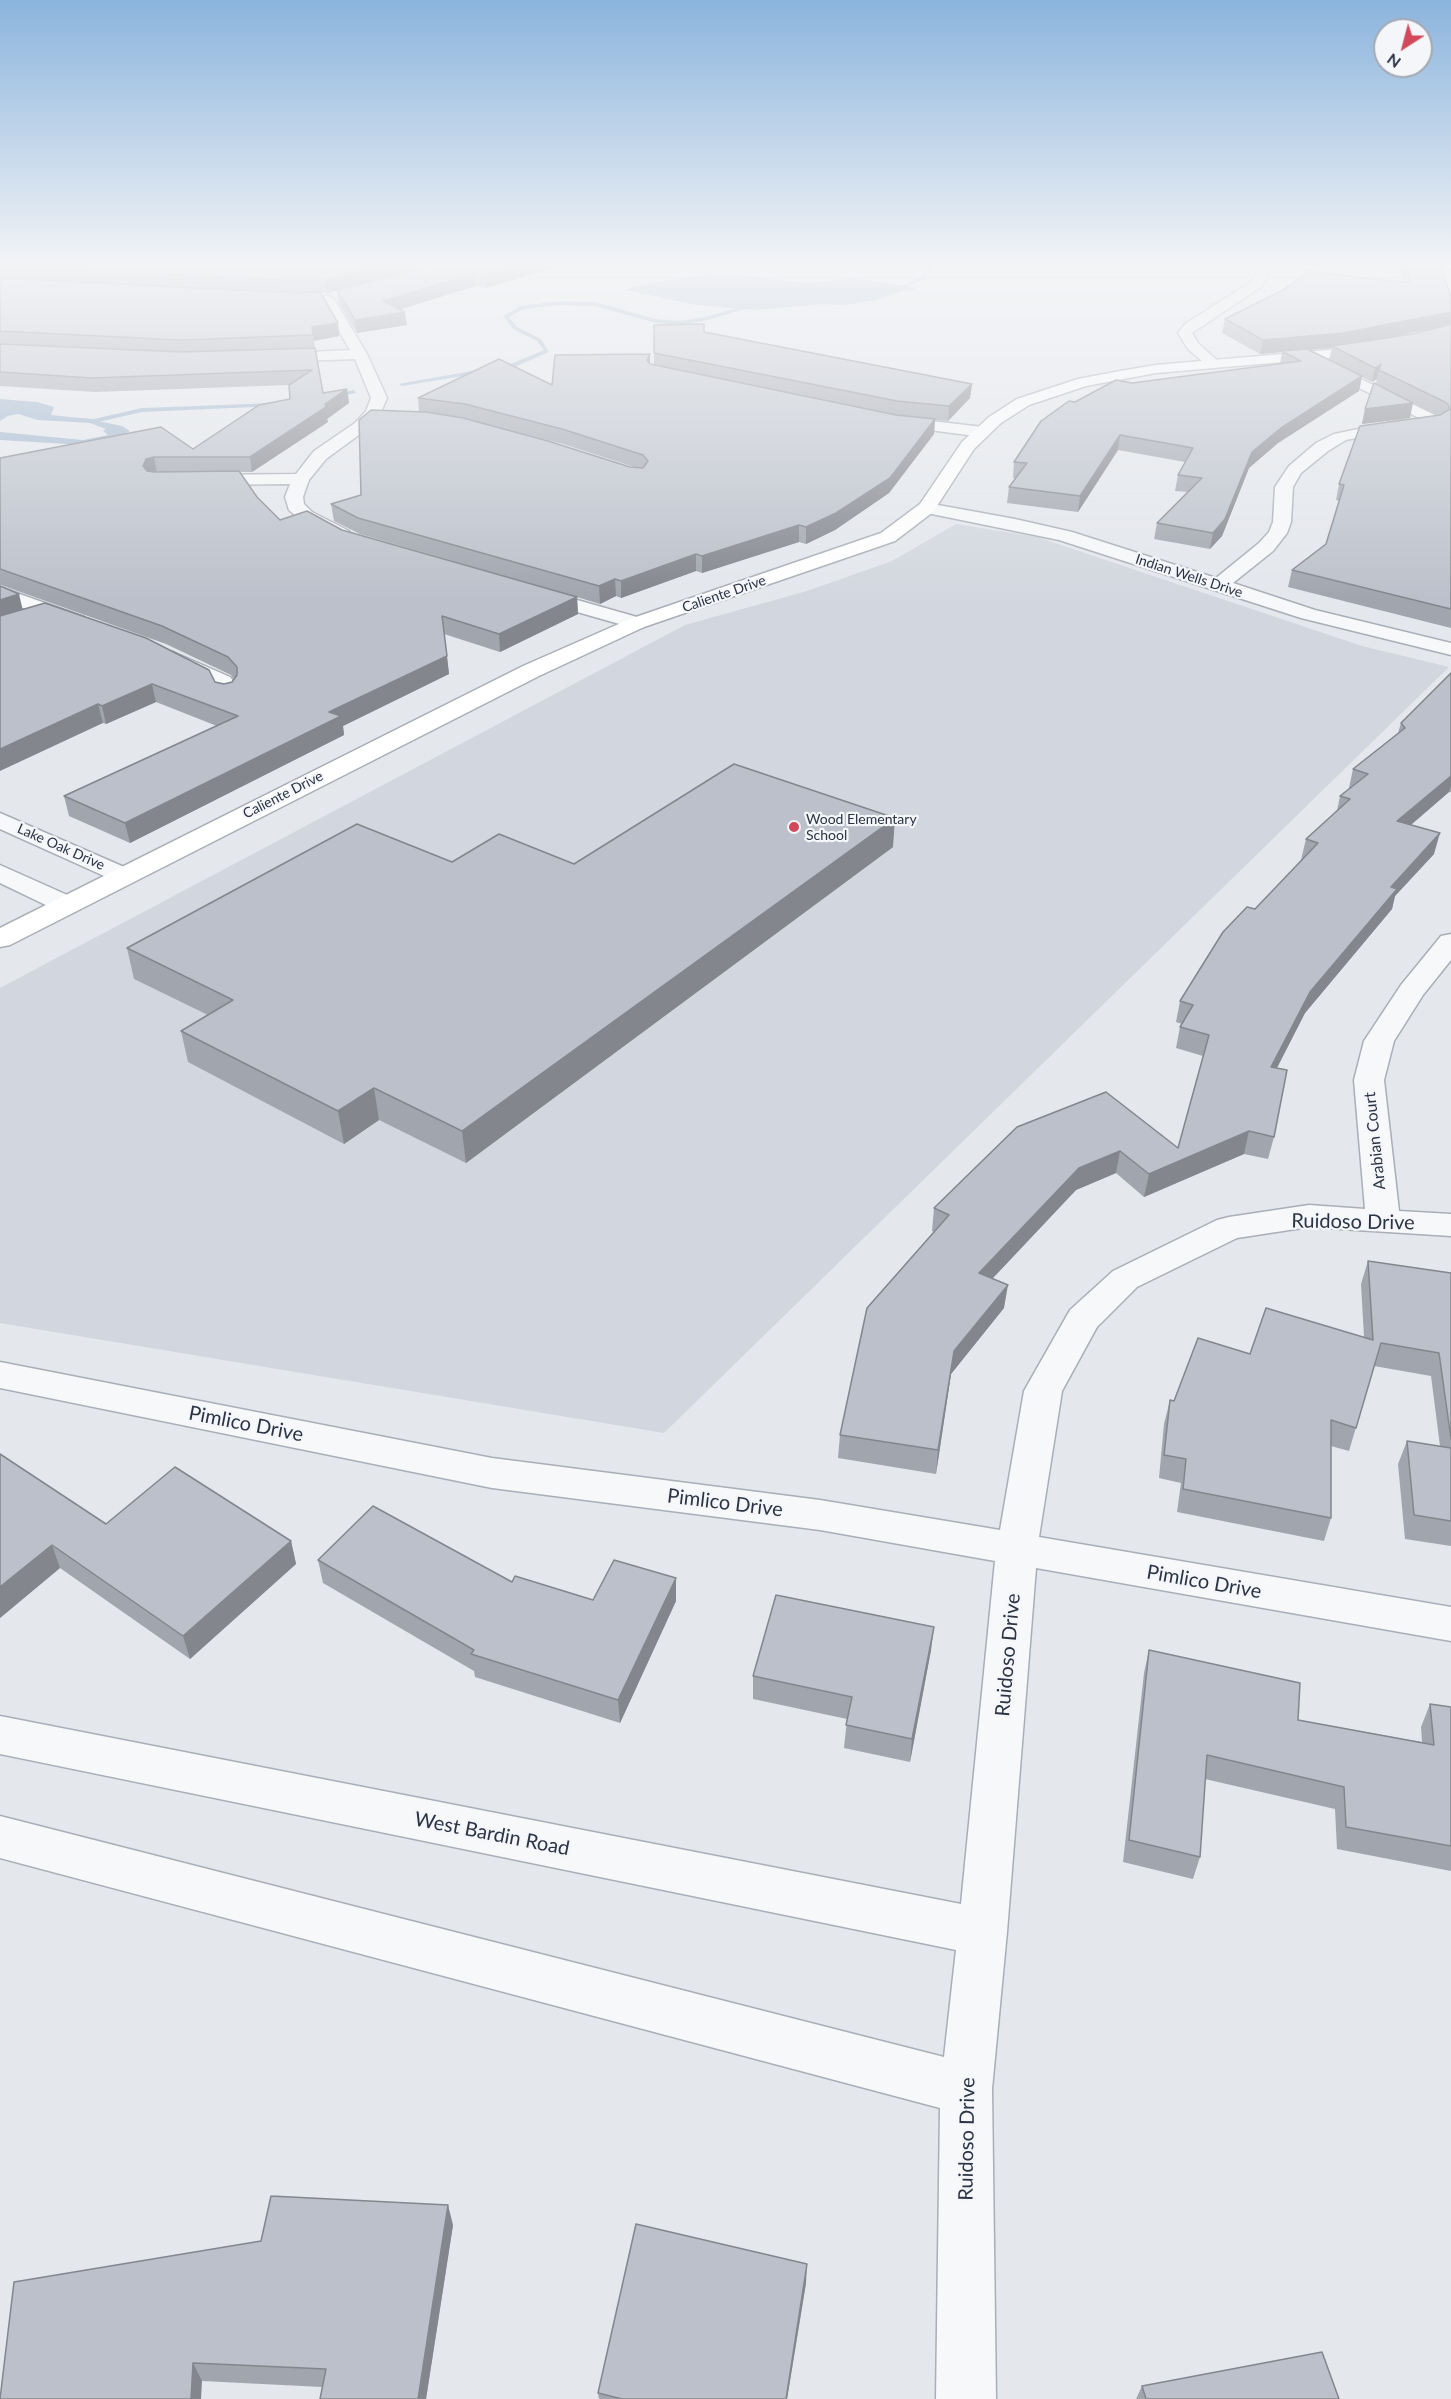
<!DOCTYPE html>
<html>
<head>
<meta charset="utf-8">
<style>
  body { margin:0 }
  #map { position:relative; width:1451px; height:2399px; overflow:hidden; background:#e4e7ec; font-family:Lato,sans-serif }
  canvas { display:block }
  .north { position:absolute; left:1373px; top:18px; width:60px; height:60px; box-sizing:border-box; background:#f4f6f9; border:2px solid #a4a8b1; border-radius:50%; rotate:216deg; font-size:16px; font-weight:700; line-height:24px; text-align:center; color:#2b3445 }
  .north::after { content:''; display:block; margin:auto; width:21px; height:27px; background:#d1495b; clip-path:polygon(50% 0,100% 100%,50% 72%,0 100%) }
</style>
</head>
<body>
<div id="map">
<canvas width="1451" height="2399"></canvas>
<div class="north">N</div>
</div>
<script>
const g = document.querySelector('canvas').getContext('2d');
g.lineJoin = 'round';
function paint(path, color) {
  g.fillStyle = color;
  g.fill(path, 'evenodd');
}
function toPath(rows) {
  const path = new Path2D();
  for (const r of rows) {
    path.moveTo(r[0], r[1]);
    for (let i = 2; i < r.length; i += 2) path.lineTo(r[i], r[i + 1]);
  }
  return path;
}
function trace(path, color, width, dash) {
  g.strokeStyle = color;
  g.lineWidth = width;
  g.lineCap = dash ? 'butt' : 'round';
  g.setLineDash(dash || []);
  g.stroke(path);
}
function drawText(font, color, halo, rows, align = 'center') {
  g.font = font + ' Lato,sans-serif';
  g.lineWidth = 4.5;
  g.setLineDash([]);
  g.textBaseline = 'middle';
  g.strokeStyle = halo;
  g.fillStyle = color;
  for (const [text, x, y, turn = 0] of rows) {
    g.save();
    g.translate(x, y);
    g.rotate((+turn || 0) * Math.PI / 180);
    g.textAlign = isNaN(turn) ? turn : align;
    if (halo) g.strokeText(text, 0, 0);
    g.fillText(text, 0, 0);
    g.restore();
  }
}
paint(toPath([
  [956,524,1037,537,1362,646,1449,667,664,1433,0,1323,0,988,685,625,807,591,892,561]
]), '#d2d6de');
paint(toPath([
  [709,274,742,275,807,283,852,278,918,288,863,300,758,310,696,305,627,290,634,286],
  [0,399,37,402,54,407,51,415,89,419,122,426,130,431,115,440,85,445,0,440,0,432,83,440,108,435,103,431,106,429,90,423,38,420,18,414,8,416,0,421]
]), '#9fb4cc');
paint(toPath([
  [926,264,931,264,934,268,925,279,881,299,845,305,807,304,878,297,921,277,928,268,926,264],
  [560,301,595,302,656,319,680,321,705,317,755,303,758,305,708,320,680,325,656,323,595,306,560,305,524,309,509,317,517,327,541,339,549,352,512,368,402,386,399,384,511,364,544,350,537,341,513,329,503,316,521,306,560,301],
  [354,390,356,393,329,398,326,396,354,390],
  [275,403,277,406,142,412,94,423,77,420,80,418,94,419,142,408,275,403]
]), '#9fb4cc');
const street = toPath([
  [1254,264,1264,264,1269,272,1261,287,1192,333,1198,343,1221,364,1219,367,1209,367,1188,349,1178,333,1185,324,1251,282,1257,272,1253,266,1254,264],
  [327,295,334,299,367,354,387,398,381,412,367,429,326,459,309,480,303,497,304,504,312,512,349,531,351,535,349,539,342,541,300,520,289,510,285,497,290,484,201,485,195,484,192,480,195,476,201,475,296,474,314,451,355,423,366,411,371,398,355,359,271,362,264,358,271,354,350,350,320,299,327,295],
  [1320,359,1451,423,1451,434,1315,366,1313,363,1320,359],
  [889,416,983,427,991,432,983,437,883,424,881,421,883,418,889,416],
  [1402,420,1408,422,1410,425,1408,428,1346,440,1328,451,1301,473,1293,487,1291,522,1287,533,1273,551,1233,583,1315,610,1451,643,1451,655,1301,618,1059,540,927,513,921,512,918,508,921,504,927,503,1015,519,1072,532,1216,578,1259,543,1269,532,1273,522,1275,487,1289,466,1316,443,1334,434,1402,420],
  [0,587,84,617,87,621,84,625,77,627,0,600,0,587],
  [535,588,644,619,647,623,644,627,637,629,528,598,525,594,528,590,535,588],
  [173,652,230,677,239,687,238,693,235,698,227,700,219,698,214,687,166,662,162,658,166,654,173,652],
  [0,813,131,870,135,875,131,880,122,883,113,880,0,829,0,813],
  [0,865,74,898,78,904,74,910,65,912,56,910,0,883,0,865],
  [1451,934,1451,960,1423,995,1394,1041,1384,1080,1399,1211,1451,1214,1451,1236,1309,1227,1237,1238,1137,1287,1097,1327,1062,1391,1039,1537,1451,1607,1451,1641,1036,1568,1007,1932,992,2089,996,2399,936,2399,940,2108,0,1858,0,1816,944,2057,956,1950,0,1754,0,1716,961,1904,995,1561,820,1530,492,1488,0,1388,0,1362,492,1458,820,1500,1000,1530,1024,1391,1070,1310,1113,1271,1217,1220,1229,1217,1309,1205,1365,1209,1354,1080,1364,1041,1401,985,1441,936,1451,934]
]);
const secondary = toPath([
  [1451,326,1451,334,1410,345,1341,357,1156,373,1086,386,1029,405,1001,423,974,449,933,512,895,541,644,627,539,676,10,945,0,947,0,928,523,666,630,619,881,533,920,504,962,442,989,417,1017,399,1078,379,1120,371,1156,365,1341,349,1409,337,1451,326]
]);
trace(street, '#a9aeb7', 3);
trace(secondary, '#a9aeb7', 3);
paint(street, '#f7f8fa');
paint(secondary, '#fff');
paint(toPath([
  [0,264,556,264,556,267,486,288,476,286,400,309,407,325,357,333,338,302,337,290,327,293,320,293,338,323,339,336,314,341,323,393,347,389,349,403,327,419,328,422,252,472,240,472,257,497,280,520,342,530,501,575,360,534,334,521,331,504,361,495,419,412,418,398,552,385,650,354,650,364,654,365,654,325,704,332,972,384,970,398,948,421,935,420,934,434,889,493,835,530,806,544,799,542,702,573,696,571,621,598,616,596,600,604,577,597,578,614,500,652,444,634,449,674,343,726,344,735,130,843,69,816,64,796,217,726,156,702,106,724,103,723,23,609,215,682,224,684,232,682,234,679,231,675,166,644,1,585,0,585,0,458,193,449,290,399,289,385,95,392,0,386],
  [464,419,563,444,634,467,630,467],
  [1399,264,1440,264,1451,297,1451,628,1288,587,1292,570,1326,544,1339,501,1336,500,1339,484,1438,416,1390,391,1410,418,1362,424,1365,409,1376,384,1377,379,1372,382,1362,377,1359,391,1278,443,1249,468,1222,536,1210,549,1154,539,1157,523,1187,492,1175,491,1178,475,1185,462,1118,450,1078,512,1007,503,1009,487,1016,478,1013,478,1014,462,1075,402,1280,364,1282,352,1260,354,1222,333,1225,319,1403,282],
  [1439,327,1413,334,1379,339],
  [1332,348,1329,360,1309,350],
  [1451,673,1451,792,1449,792,1411,825,1434,854,1395,896,1392,909,1305,1013,1277,1068,1274,1137,1268,1159,1244,1154,1144,1197,1116,1173,1076,1190,992,1279,1004,1308,951,1374,936,1474,838,1458,840,1435,934,1232,932,1231,934,1208,1017,1127,1178,1148,1203,1056,1176,1048,1180,1027,1182,1024,1176,1022,1180,1001,1255,909,1302,860,1301,860,1306,839,1337,811,1340,796,1350,789,1349,788,1353,769,1398,733,1401,723],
  [893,847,466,1163,379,1120,344,1144,188,1062,181,1031,208,1015,134,979,127,948,452,862,574,864],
  [1368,1261,1451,1273,1451,1546,1405,1539,1398,1464,1407,1441,1440,1446,1431,1376,1374,1366,1349,1451,1331,1446,1331,1518,1324,1541,1177,1512,1181,1483,1159,1478,1164,1424,1170,1400,1174,1401,1250,1354,1364,1337,1361,1284],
  [0,1454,106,1524,291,1541,296,1564,190,1659,60,1568,0,1618],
  [318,1560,512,1582,593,1600,676,1578,676,1601,620,1723,475,1677,474,1671,323,1583],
  [931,1650,910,1762,844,1748,847,1719,753,1699,753,1676],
  [1149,1650,1298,1720,1422,1742,1421,1727,1430,1704,1451,1707,1451,1871,1337,1849,1335,1809,1205,1779,1200,1857,1193,1879,1123,1862,1144,1673],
  [453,2225,426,2399,320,2399,322,2387,202,2381,0,2399],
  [806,2283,787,2399,599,2399,598,2393],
  [1142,2386,1146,2399,1136,2399]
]), '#a1a5ae');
paint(toPath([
  [390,264,440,264,327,293,325,280],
  [525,264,556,264,556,267,486,288,485,275],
  [475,273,476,286,385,314,383,301],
  [405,312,407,325,357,333,355,320],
  [1451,312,1451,325,1341,347,1332,346,1332,348,1284,352,1282,351,1282,352,1260,354,1263,340],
  [338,323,339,336,314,341,312,327],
  [650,354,650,368,647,360],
  [1381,364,1377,379,1372,382,1375,368],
  [1362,376,1359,391,1278,443,1249,468,1222,536,1210,549,1213,533,1252,452,1281,428],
  [972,384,970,398,948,421,949,406],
  [347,389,349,403,327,419,328,422,252,472,250,457],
  [1413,403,1410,418,1362,424,1365,409],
  [935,419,934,434,889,493,835,530,806,544,806,527],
  [1120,435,1118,450,1078,512,1080,496],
  [154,457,157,473,149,475,143,466,146,459],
  [799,525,799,542,702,573,702,556],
  [696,554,696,571,621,598,621,581],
  [615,579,616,596,600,604,599,586],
  [19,594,23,611,0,619,0,600],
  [577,597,578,614,500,652,499,634],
  [447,656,449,674,343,726,344,735,130,843,125,823,329,712],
  [152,684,156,702,106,724,102,706],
  [98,704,103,723,0,771,0,749],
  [1451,776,1451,786,1449,792,1392,841,1397,821],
  [895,818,893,847,466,1163,462,1131],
  [1440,833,1434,854,1395,896,1392,909,1305,1013,1266,1089,1271,1067,1310,992,1391,887],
  [374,1088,379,1120,344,1144,338,1111],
  [1249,1131,1244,1154,1144,1197,1149,1174],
  [1120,1151,1116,1173,1076,1190,976,1296,979,1273,1079,1168],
  [1008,1285,1004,1308,951,1374,936,1474,938,1450,954,1351],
  [291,1541,296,1564,190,1659,183,1636],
  [52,1545,60,1568,0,1618,0,1587],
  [676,1578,676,1601,620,1723,618,1700],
  [934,1627,931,1650,910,1762,912,1739],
  [448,2205,453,2225,426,2399,418,2399],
  [807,2264,806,2283,787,2399,786,2399],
  [193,2363,202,2381,201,2399,191,2399]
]), '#83868d');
const building = toPath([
  [0,264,390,264,325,280,298,281,0,265,0,264],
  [439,264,525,264,485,275,475,273,383,301,405,312,355,320,337,290,439,264],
  [1405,264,1440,264,1451,297,1451,312,1343,333,1263,340,1225,319,1285,289,1308,271,1410,283,1405,264],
  [0,278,298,293,320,292,338,323,312,327,313,335,181,340,0,331,0,278],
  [704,324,704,332,972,384,949,406,897,401,654,353,654,325,704,324],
  [1451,324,1451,609,1292,570,1326,544,1344,485,1339,484,1360,426,1440,415,1450,409,1447,403,1379,370,1381,364,1375,368,1332,346,1413,334,1451,324],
  [0,344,181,352,315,348,323,393,347,389,325,404,326,407,250,457,154,457,146,459,143,466,147,471,154,472,239,471,257,497,280,520,307,511,342,530,577,597,499,634,442,616,447,656,329,712,341,716,125,823,64,796,238,716,152,684,102,706,98,704,0,749,0,616,45,603,146,638,209,670,215,682,224,684,232,682,237,675,237,667,228,657,162,626,0,569,0,458,161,427,193,449,259,405,290,399,289,385,312,370,92,378,0,372,0,344],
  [1307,349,1362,376,1281,428,1252,452,1225,519,1213,533,1157,523,1202,478,1178,475,1193,448,1120,435,1080,496,1009,487,1027,463,1014,462,1041,421,1069,401,1075,402,1116,380,1132,383,1301,361,1282,351,1307,349],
  [650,354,647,360,650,364,896,415,935,419,890,478,836,513,806,527,799,525,702,556,696,554,621,581,615,579,599,586,358,518,331,504,361,495,359,420,371,410,426,412,463,418,548,441,630,467,643,468,648,461,643,455,562,429,465,404,418,398,499,359,552,385,555,355,650,354],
  [1374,383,1413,403,1365,409,1374,383],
  [0,586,19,594,0,600,0,586],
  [1451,673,1451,776,1397,821,1440,833,1391,887,1397,889,1310,992,1271,1067,1287,1070,1274,1137,1249,1131,1149,1174,1120,1151,1079,1168,979,1273,1008,1285,954,1351,938,1450,840,1435,867,1308,949,1215,934,1208,1017,1127,1106,1092,1178,1148,1209,1035,1180,1027,1193,1005,1180,1001,1223,932,1247,907,1255,909,1318,843,1306,839,1350,799,1340,796,1368,774,1353,769,1405,728,1401,723,1451,673],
  [734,764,895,818,462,1131,374,1088,338,1111,181,1031,233,1000,127,948,357,824,452,862,499,834,574,864,734,764],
  [1368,1261,1451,1273,1451,1439,1439,1353,1381,1343,1356,1428,1331,1420,1331,1518,1183,1489,1186,1459,1164,1455,1170,1400,1174,1401,1198,1338,1250,1354,1266,1308,1373,1340,1368,1261],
  [1407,1441,1451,1448,1451,1521,1414,1515,1407,1441],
  [0,1454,106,1524,175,1467,291,1541,183,1636,52,1545,0,1587,0,1454],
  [373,1506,512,1582,515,1576,593,1600,614,1560,676,1578,618,1700,471,1654,474,1650,318,1560,373,1506],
  [776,1595,934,1627,912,1739,846,1725,852,1697,753,1676,776,1595],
  [1149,1650,1300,1683,1298,1720,1434,1745,1430,1704,1451,1707,1451,1846,1346,1827,1344,1787,1207,1755,1200,1857,1129,1840,1149,1650],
  [271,2196,448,2205,418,2399,320,2399,326,2369,193,2363,191,2399,0,2399,14,2282,261,2241,271,2196],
  [636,2224,807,2264,786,2399,622,2399,598,2393,636,2224],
  [1322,2352,1339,2399,1146,2399,1142,2386,1322,2352]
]);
paint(building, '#bbc0ca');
trace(building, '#83868d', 1.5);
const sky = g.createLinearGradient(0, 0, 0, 600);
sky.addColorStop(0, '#8bb4dd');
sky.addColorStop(0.44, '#f3f4f6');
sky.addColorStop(1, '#f3f4f600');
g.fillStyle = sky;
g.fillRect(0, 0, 1451, 600);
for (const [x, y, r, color] of [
  [794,827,6,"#d1495b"]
]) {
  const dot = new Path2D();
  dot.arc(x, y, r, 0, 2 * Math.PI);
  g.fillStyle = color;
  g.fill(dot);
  trace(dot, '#f4f6f9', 2);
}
drawText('14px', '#2b3445', '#f4f6f9', [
  ["Indian Wells Drive",1189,576,18],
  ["Caliente Drive",724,594,-19],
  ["Caliente Drive",283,795,-27],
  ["Lake Oak Drive",61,847,24]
]);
drawText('14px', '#2b3445', '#f4f6f9', [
  ["Wood Elementary",806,819],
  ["School",806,835]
], 'left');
drawText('16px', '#2b3445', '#f4f6f9', [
  ["Arabian Court",1375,1141,-96]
]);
drawText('20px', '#2b3445', '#f4f6f9', [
  ["Ruidoso Drive",1353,1222,1],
  ["Pimlico Drive",246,1424,11],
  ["Pimlico Drive",725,1503,7],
  ["Pimlico Drive",1204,1582,10],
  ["Ruidoso Drive",1008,1655,-85],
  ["West Bardin Road",492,1834,11],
  ["Ruidoso Drive",967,2139,-89]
]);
</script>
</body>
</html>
